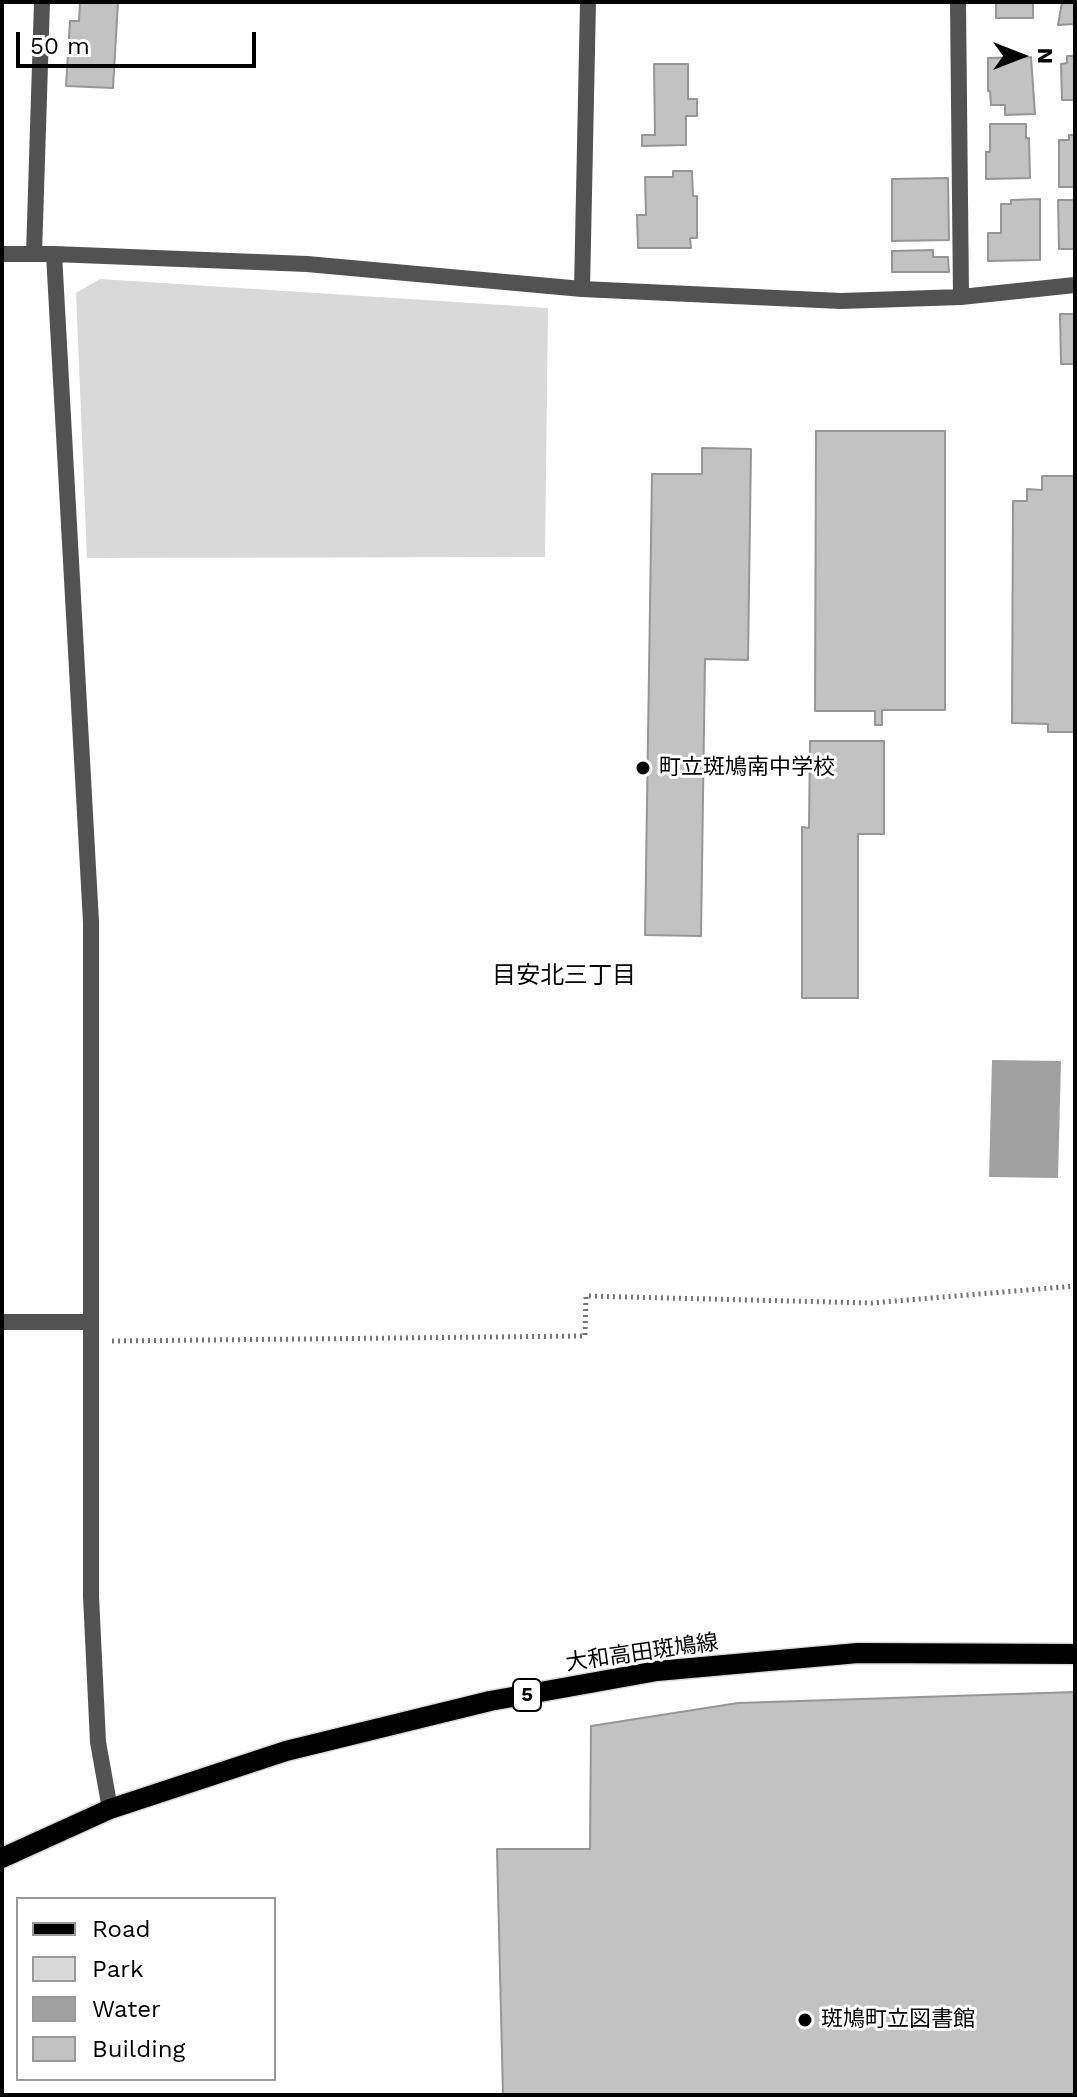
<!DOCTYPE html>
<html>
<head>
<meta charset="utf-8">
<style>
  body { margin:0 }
  #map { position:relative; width:1077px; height:2097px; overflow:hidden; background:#fff; font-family:"Work Sans",sans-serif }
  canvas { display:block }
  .frame { position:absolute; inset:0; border:4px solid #000; pointer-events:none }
  .legend { position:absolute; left:16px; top:1897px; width:260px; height:184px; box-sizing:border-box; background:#fff; border:2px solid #999; margin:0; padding:10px 14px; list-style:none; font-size:24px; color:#000 }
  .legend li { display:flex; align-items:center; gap:16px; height:40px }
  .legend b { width:40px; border:2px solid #999 }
  .north { position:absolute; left:981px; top:16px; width:80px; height:80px; -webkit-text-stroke:6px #fff; paint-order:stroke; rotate:90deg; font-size:22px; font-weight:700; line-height:32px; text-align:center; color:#000 }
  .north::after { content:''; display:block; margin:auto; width:28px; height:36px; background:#000; clip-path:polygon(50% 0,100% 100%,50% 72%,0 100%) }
  .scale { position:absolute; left:16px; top:32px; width:240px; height:36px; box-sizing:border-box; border:4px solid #000; border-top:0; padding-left:10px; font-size:24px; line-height:28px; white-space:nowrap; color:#000; -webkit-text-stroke:6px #fff; paint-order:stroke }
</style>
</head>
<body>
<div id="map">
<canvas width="1077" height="2097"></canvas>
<div class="frame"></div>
<ul class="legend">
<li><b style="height:10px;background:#000"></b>Road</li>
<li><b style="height:22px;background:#d9d9d9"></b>Park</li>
<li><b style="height:22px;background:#a0a0a0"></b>Water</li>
<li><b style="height:22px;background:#c2c2c2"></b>Building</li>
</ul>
<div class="north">N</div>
<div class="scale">50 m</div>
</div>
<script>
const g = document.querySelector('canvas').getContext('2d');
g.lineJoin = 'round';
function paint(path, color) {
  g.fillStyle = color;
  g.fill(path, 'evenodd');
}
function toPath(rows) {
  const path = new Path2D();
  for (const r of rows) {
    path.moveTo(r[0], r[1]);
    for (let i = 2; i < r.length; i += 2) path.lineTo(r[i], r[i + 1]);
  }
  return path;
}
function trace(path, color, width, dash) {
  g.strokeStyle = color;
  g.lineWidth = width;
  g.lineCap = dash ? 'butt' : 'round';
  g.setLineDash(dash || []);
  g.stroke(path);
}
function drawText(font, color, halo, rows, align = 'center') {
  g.font = font + ' "Work Sans","Noto Sans JP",sans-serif';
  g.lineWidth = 6;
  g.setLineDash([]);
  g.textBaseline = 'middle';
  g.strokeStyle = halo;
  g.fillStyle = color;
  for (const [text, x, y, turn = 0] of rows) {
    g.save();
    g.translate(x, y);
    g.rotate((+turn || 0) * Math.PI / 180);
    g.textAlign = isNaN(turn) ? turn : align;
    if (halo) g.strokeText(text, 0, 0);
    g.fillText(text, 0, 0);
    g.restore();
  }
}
paint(toPath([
  [100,279,548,308,545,557,87,558,76,293]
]), '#d9d9d9');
paint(toPath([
  [992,1060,1061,1061,1058,1178,989,1177]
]), '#a0a0a0');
const building = toPath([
  [80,2,118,2,113,88,66,86,70,21,79,21,80,2],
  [996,2,1033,2,1033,18,996,18,996,2],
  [1062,2,1075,2,1075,24,1058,25,1062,2],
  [1067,56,1075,56,1075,100,1062,100,1061,64,1067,63,1067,56],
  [1031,57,1035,114,1005,115,1005,105,991,105,990,91,988,91,988,58,1031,57],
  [654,64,688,64,688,99,697,99,697,116,686,116,686,145,642,146,642,135,655,135,654,64],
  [990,124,1026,124,1026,138,1029,138,1030,178,986,179,986,152,990,152,990,124],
  [1069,135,1075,135,1075,187,1059,187,1059,140,1069,140,1069,135],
  [673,171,692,171,693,196,697,196,697,238,690,238,691,248,638,248,637,215,646,215,645,177,673,177,673,171],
  [948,178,949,240,892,241,892,179,948,178],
  [1040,199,1040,260,988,261,988,233,1001,233,1001,204,1011,204,1011,200,1040,199],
  [1058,200,1075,200,1075,249,1059,249,1058,200],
  [933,250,933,257,948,257,949,272,892,272,892,251,933,250],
  [1060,314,1075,314,1075,364,1061,364,1060,314],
  [816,431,945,431,945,710,882,710,882,725,875,725,875,711,815,711,816,431],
  [702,448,751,449,748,660,705,659,701,936,645,935,652,474,702,474,702,448],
  [1042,476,1075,476,1075,732,1048,732,1048,724,1012,723,1013,501,1027,501,1027,489,1042,490,1042,476],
  [810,741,884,741,884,834,858,834,858,998,802,998,802,827,809,828,810,741],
  [1075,1692,1075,2095,503,2095,497,1849,590,1849,591,1726,738,1703,1075,1692]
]);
paint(building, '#c2c2c2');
trace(building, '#969696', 2);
const primary = toPath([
  [2,1858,110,1809,286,1751,490,1701,657,1671,858,1653,1075,1654]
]);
trace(primary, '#dbdbdb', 23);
trace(toPath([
  [112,1341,585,1336,586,1296,872,1303,1075,1286]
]), '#747474', 5, [2, 4]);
trace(toPath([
  [958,2,961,297],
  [2,254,54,254,307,264,582,289,841,301,961,297,1075,285],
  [34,254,42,2],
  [54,254,91,922,91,1596,98,1742,110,1809],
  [582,289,588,2],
  [2,1322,89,1322]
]), '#525252', 16);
trace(primary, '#000', 20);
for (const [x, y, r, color] of [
  [643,768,8,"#000"],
  [805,2020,8,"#000"]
]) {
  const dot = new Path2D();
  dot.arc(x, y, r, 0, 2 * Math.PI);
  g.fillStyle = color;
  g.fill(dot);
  trace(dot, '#fff', 3);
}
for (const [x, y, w] of [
  [527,1695,28]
]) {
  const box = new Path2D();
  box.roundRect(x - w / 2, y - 16, w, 32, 6);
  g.fillStyle = '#fff';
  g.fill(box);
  trace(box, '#000', 2);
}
drawText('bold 20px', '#000', null, [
  ["5",527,1695]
]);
drawText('22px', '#000', '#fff', [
  ["町立斑鳩南中学校",659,768],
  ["斑鳩町立図書館",821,2020]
], 'left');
drawText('22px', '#000', '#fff', [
  ["大和高田斑鳩線",642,1653,-8]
]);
drawText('24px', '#000', '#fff', [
  ["目安北三丁目",564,976]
]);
</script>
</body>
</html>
